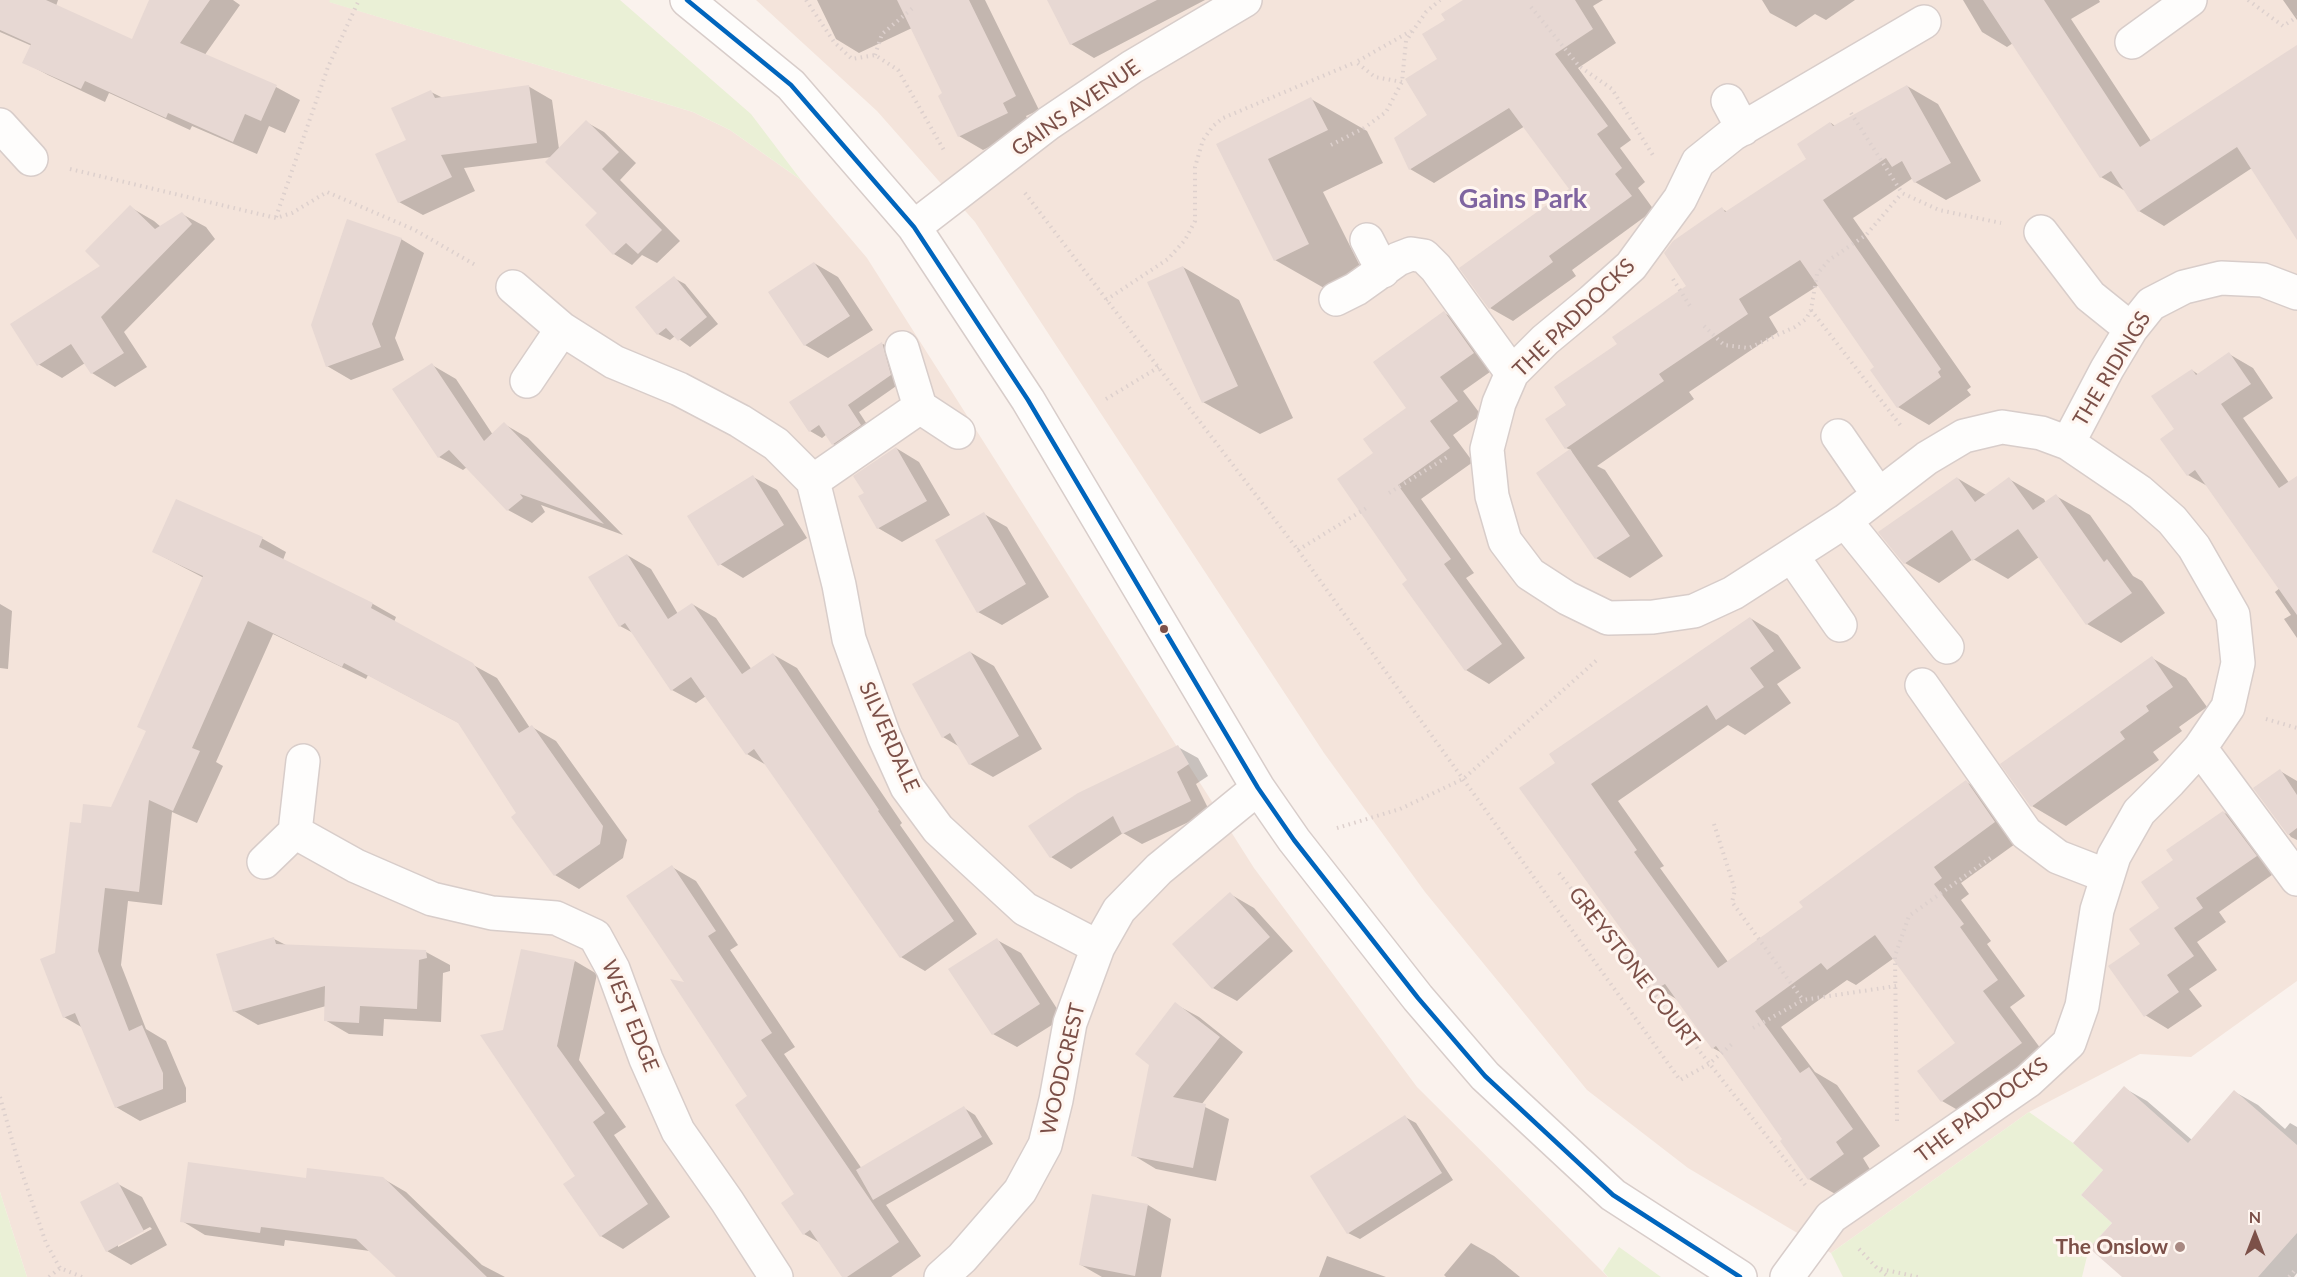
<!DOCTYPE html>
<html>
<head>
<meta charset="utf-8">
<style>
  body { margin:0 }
  #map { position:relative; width:2297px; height:1277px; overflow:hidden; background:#faf2ed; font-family:Lato,sans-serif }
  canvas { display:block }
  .north { position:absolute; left:2225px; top:1205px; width:60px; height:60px; -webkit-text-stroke:4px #fff6f0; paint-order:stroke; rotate:0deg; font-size:16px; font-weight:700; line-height:24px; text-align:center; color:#7c5048 }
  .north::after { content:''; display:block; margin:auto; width:21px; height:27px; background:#7c5048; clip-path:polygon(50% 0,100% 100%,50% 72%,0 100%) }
</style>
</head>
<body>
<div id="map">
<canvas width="2297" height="1277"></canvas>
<div class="north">N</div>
</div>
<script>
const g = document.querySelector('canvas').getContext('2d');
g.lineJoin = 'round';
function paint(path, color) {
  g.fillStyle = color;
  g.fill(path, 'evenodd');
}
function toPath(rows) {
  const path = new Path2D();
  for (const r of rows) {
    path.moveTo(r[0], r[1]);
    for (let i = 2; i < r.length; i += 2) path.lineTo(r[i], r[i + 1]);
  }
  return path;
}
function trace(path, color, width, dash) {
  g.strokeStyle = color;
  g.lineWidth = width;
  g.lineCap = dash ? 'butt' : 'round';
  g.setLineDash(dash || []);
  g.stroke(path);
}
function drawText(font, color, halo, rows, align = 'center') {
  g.font = font + ' Lato,sans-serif';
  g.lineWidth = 6;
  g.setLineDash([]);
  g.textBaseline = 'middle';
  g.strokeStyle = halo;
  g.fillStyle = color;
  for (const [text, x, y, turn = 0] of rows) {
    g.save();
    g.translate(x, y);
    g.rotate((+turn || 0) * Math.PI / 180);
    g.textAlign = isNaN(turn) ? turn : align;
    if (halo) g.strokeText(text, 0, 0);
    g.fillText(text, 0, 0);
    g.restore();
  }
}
paint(toPath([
  [0,0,330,0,330,2,693,112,730,130,801,180,867,258,1254,868,1417,1087,1608,1277,27,1277,0,1192],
  [756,0,2297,0,2297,981,2191,1057,2140,1054,2029,1112,1831,1253,1688,1168,1587,1090,1425,892,1324,753,975,222,877,111]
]), '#f4e4db');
paint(toPath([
  [330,0,620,0,751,114,801,180,730,130,693,112,329,2],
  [2029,1112,2073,1143,2103,1170,2081,1195,2112,1223,2089,1248,2082,1277,1843,1277,1831,1253],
  [0,1192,27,1277,0,1277],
  [1619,1247,1661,1277,1608,1277,1603,1271]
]), '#eaf0d6');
paint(toPath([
  [0,0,58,0,56,6,133,41,151,0,233,0,240,5,204,56,276,87,300,100,285,133,269,126,257,154,192,126,190,130,109,93,105,102,48,75,24,62,32,46,0,32],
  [817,0,985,0,1039,110,1026,116,1031,126,983,150,959,136,944,94,912,28,859,53,836,39],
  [1048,0,1205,0,1094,58,1071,44],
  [1466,0,1603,0,1593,6,1616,43,1578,68,1631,140,1620,148,1645,182,1638,188,1654,210,1572,270,1576,276,1513,321,1490,308,1571,189,1525,126,1434,183,1410,169,1430,116,1447,21],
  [1762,0,1855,0,1826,20,1815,14,1796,27,1770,13],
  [1963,0,2099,0,2100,2,2071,19,2151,141,2297,47,2297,237,2252,168,2164,226,2139,211,2127,192,2101,177,2013,43,2007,47,1982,32],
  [2283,0,2297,0,2297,20],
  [528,86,552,100,559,149,586,122,604,132,636,163,620,180,680,241,657,263,642,255,632,265,614,254,587,226,599,214,552,157,464,168,475,191,423,215,399,202,408,140,431,92,443,98],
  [1907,86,1938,104,1981,181,1946,200,1915,182,1913,178,1853,218,1971,387,1967,390,1971,395,1929,425,1898,407,1872,370,1876,367,1819,285,1769,317,1778,332,1689,392,1694,399,1597,466,1605,470,1663,556,1630,578,1596,558,1571,450,1566,448,1568,405,1619,345,1688,287,1722,209,1728,212,1808,159,1831,123,1835,126],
  [1311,99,1367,131,1383,163,1323,192,1365,276,1331,292,1275,260,1218,144],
  [130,207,154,221,161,227,182,214,206,227,215,239,124,332,147,367,115,387,92,373,85,363,62,378,38,364,102,266],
  [401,239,424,253,395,338,404,360,351,380,327,366],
  [814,263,838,277,873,330,828,358,805,345],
  [1183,267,1239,300,1293,418,1260,434,1203,402],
  [674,278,685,284,718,324,690,347,675,336,670,340,658,334],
  [1444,313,1468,326,1497,367,1463,391,1481,415,1453,435,1473,462,1421,499,1474,573,1466,578,1525,658,1489,684,1466,670,1409,580,1375,453,1409,408],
  [883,344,894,351,902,382,859,412,872,432,845,451,833,444,827,434,822,438,810,431,791,402],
  [2229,354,2253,368,2273,398,2243,418,2297,494,2297,638,2284,619,2291,615,2275,592,2280,588,2209,487,2188,475,2176,430,2192,370,2199,375],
  [432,365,456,379,493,435,504,424,528,438,623,535,541,505,545,512,532,523,508,510,467,467,463,470,439,457],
  [896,448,919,462,950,515,902,542,878,528,866,494],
  [753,477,777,490,807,538,743,578,720,564],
  [1957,478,1986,495,2009,479,2044,499,2046,503,2056,496,2090,515,2133,576,2142,581,2165,613,2121,643,2087,624,2039,557,2008,579,1973,559,1939,583,1905,563],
  [177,501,263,539,286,552,283,560,373,604,396,617,394,622,497,678,530,728,532,727,556,741,627,840,623,858,579,889,555,875,513,817,518,813,461,724,368,675,366,679,273,634,216,762,223,766,197,823,172,812,162,905,128,901,121,965,146,1029,166,1041,186,1088,186,1102,140,1121,116,1107,83,1028,64,1017,57,954,82,825,112,809,148,731,204,578,154,552],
  [984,514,1007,527,1049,597,1002,625,978,612],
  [627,555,651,569,678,614,692,604,716,618,752,670,774,655,797,668,902,823,900,825,977,934,925,971,901,957,768,766,747,754,706,696,696,703,672,690,635,634,620,626],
  [0,604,12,611,8,669,0,668],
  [1750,618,1778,635,1801,668,1777,684,1791,703,1745,735,1728,725,1618,801,1664,866,1660,868,1728,962,1805,907,1966,782,1994,798,2022,839,1961,883,1969,894,1961,900,1991,941,1987,944,2025,996,2010,1007,2049,1060,1970,1117,1942,1101,1957,1043,1894,958,1856,985,1847,980,1781,1027,1815,1072,1837,1085,1880,1146,1863,1158,1871,1171,1837,1195,1809,1179,1784,1140,1722,1053,1713,1048,1678,1000,1658,988,1639,952,1557,763],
  [970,652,994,666,1042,749,993,777,970,764,960,747,943,737],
  [2152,658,2186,678,2207,707,2179,727,2182,731,2153,752,2159,760,2066,826,2032,806],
  [1178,747,1198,758,1208,776,1196,784,1210,812,1142,844,1123,833,1071,869,1051,857],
  [2280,771,2297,781,2297,840,2291,837,2255,789],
  [2223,812,2247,826,2279,870,2219,912,2226,922,2197,942,2217,970,2189,989,2202,1006,2168,1029,2145,1015,2142,945,2161,908,2175,860],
  [672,867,696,881,738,945,730,950,795,1047,784,1054,862,1169,964,1108,975,1115,993,1144,886,1205,921,1256,891,1277,844,1277,822,1244,804,1234,783,1204,796,1194,749,1097,688,984],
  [1230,894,1254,908,1293,951,1237,1001,1213,988],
  [274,939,286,945,426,952,450,965,450,971,443,973,441,1022,384,1019,383,1036,349,1034,325,1020,326,1006,258,1025,234,1011],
  [997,940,1021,953,1063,1018,1017,1047,993,1034],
  [575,961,597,974,579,1060,626,1127,614,1135,670,1217,623,1249,601,1236,577,1176,505,1032],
  [1175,1004,1199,1017,1243,1052,1201,1105,1229,1119,1216,1181,1156,1169,1133,1155],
  [2124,1088,2147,1101,2192,1140,2235,1092,2258,1105,2285,1129,2290,1123,2297,1127,2297,1273,2294,1277,2124,1277,2105,1170],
  [1405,1117,1416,1123,1453,1180,1360,1239,1348,1233],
  [382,1178,406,1192,482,1265,505,1277,398,1277,370,1251,285,1240,284,1246,205,1235,182,1221,307,1180],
  [118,1184,142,1197,167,1245,131,1265,107,1251],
  [150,1227,152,1229,118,1247,118,1244],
  [1148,1205,1171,1219,1161,1277,1102,1277,1081,1265],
  [1471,1243,1494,1256,1520,1277,1446,1277,1444,1275],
  [1327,1256,1386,1277,1319,1277]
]), '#0003');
paint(toPath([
  [0,0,46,0,132,39,149,0,210,0,180,43,277,85,261,121,245,114,233,142,168,113,166,118,85,81,81,89,22,63,31,44,0,30],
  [897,0,969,0,1016,96,1003,103,1008,113,958,137,938,96,942,93],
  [1047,0,1157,0,1070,45],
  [1463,0,1575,0,1593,29,1555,54,1608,126,1597,134,1622,168,1615,174,1632,196,1549,256,1553,262,1489,309,1459,268,1569,189,1509,108,1409,170,1394,138,1427,115,1405,79,1437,59,1422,34,1445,20,1441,14],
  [1983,0,2044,0,2140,147,2297,45,2297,240,2237,147,2138,212,2111,171,2100,178],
  [529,85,537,143,441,155,452,177,398,203,375,154,406,140,391,108,431,90,435,98],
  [1907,85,1951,163,1914,183,1902,161,1892,167,1886,158,1823,200,1941,369,1938,372,1941,377,1897,408,1870,370,1874,367,1800,260,1739,299,1748,314,1659,374,1664,381,1565,449,1545,419,1566,405,1554,387,1617,344,1612,337,1686,286,1664,253,1673,241,1722,207,1725,212,1806,159,1797,144,1830,122,1833,126],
  [1311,97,1328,130,1268,159,1309,244,1274,261,1216,144],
  [586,120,619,152,602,169,662,230,638,254,626,243,613,255,585,225,597,213,545,162],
  [130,205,155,229,182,212,192,224,101,317,124,353,91,374,71,344,37,366,10,324,100,266,85,251],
  [347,219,402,238,372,324,381,347,326,367,311,325],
  [814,262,850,316,804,346,768,292],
  [1183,266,1238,386,1202,403,1147,282],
  [674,276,707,317,678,341,666,328,657,335,635,307],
  [1444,311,1474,353,1440,377,1458,401,1430,421,1450,448,1398,485,1451,559,1444,564,1502,644,1465,671,1402,584,1407,580,1337,479,1373,453,1363,439,1406,408,1373,362],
  [882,342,891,375,848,405,861,425,832,445,819,425,809,432,789,402],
  [2229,352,2251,384,2221,404,2279,488,2297,476,2297,615,2195,470,2187,476,2160,439,2174,429,2151,396,2192,369,2196,375],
  [432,363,484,441,504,422,604,524,520,494,523,498,507,511,449,450,438,458,392,389],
  [896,447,927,501,877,529,858,496,864,493,853,476],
  [1570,449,1630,536,1595,559,1536,473],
  [753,475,784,525,718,566,687,516],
  [1957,477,1975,502,2009,477,2033,510,2056,494,2104,562,2107,559,2132,593,2086,625,2018,529,1972,561,1952,530,1904,564,1878,532],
  [176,499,263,537,259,547,373,603,371,608,473,663,519,733,532,725,603,826,600,844,554,876,511,817,516,813,458,723,344,663,342,667,248,621,192,748,200,751,173,811,149,800,139,892,105,888,98,951,129,1031,142,1025,163,1073,163,1089,115,1108,75,1013,63,1018,40,959,55,953,70,822,81,823,83,804,111,807,146,731,137,727,203,576,152,552],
  [984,512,1026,584,977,613,935,540],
  [627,554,668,619,692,603,742,674,773,653,879,810,878,811,954,921,900,958,754,749,746,755,691,677,671,691,625,623,619,627,588,577],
  [1750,617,1774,651,1750,668,1764,687,1716,720,1707,705,1591,784,1637,850,1634,852,1718,968,1803,907,1799,902,1966,780,1995,822,1934,867,1942,878,1934,884,1964,924,1960,927,1998,980,1983,991,2022,1043,1941,1102,1917,1071,1955,1043,1875,935,1827,970,1821,963,1755,1011,1800,1073,1809,1067,1853,1129,1836,1142,1844,1154,1808,1180,1780,1141,1782,1139,1716,1046,1712,1049,1665,984,1656,989,1632,955,1637,951,1519,788,1555,763,1549,754],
  [970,651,1019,736,969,765,950,733,942,738,912,684],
  [2152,656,2173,687,2146,706,2149,711,2120,732,2125,739,2031,807,2000,764],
  [1178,745,1189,764,1177,772,1191,801,1122,834,1113,816,1050,858,1028,826,1078,793],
  [2280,769,2297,795,2297,828,2288,835,2253,788],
  [2223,811,2257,856,2196,898,2203,908,2174,928,2194,956,2167,975,2179,992,2144,1017,2108,966,2140,944,2129,929,2159,908,2141,882,2173,860,2166,850],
  [672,865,716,931,708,936,772,1033,761,1040,899,1242,847,1277,842,1277,810,1230,803,1235,781,1203,794,1194,735,1105,747,1096,670,979,684,982,626,896],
  [1230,892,1270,937,1212,989,1172,944],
  [274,937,276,944,426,950,427,958,419,960,417,1009,360,1006,359,1023,324,1021,325,986,233,1012,216,954],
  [997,938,1040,1004,992,1035,948,969],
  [521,949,575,960,557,1046,605,1113,593,1122,648,1204,600,1237,563,1184,575,1176,480,1035,503,1030],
  [1175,1002,1220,1037,1173,1097,1206,1104,1193,1168,1131,1156,1149,1065,1135,1054],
  [2124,1086,2188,1143,2234,1090,2297,1145,2297,1233,2258,1277,2122,1277,2089,1248,2112,1223,2081,1195,2103,1170,2073,1143],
  [964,1106,982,1137,873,1200,856,1170],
  [1405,1115,1442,1173,1347,1234,1310,1176],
  [188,1162,306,1178,307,1168,383,1177,487,1277,396,1277,356,1239,261,1227,260,1233,180,1222],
  [118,1182,144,1231,106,1252,80,1202],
  [1092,1194,1148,1204,1135,1276,1079,1265]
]), '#e7d8d3');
const minor = toPath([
  [687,0,791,85,914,227,1028,400,1258,788,1294,840,1418,998,1485,1076,1613,1195,1740,1277],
  [2132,42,2190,0],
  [1728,101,1743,129],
  [0,125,31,159],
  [914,227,1049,123,1132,67,1245,0],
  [2041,232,2090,296,2131,329],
  [1367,240,1383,271],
  [513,287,562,329,614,362,679,389,740,421,776,444,813,481,839,585,849,639,884,736,907,787,938,829,1025,909,1098,947],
  [1336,299,1356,289,1398,259,1411,254,1424,256,1436,268,1512,373],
  [902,348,920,407,958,432],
  [527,381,562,329],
  [1838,436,1878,494],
  [2068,443,2107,369,2131,329,2151,304,2184,287,2221,278,2263,280,2297,293],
  [813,481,920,407],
  [1845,521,1947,647],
  [1792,556,1840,625],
  [1922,685,2026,833,2058,857,2107,876],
  [2200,748,2297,879],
  [303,761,295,832,356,866,432,899,492,913,556,918,595,936,613,969,646,1059,678,1131,727,1201,776,1277],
  [264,862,295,832],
  [941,1277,962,1258,1020,1191,1045,1145,1056,1100,1070,1023,1098,947,1119,910,1159,869,1258,788],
  [1787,1277,1831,1217,2028,1081,2069,1043,2082,1006,2097,910,2114,856,2139,812,2170,781,2200,748,2228,707,2238,663,2233,615,2194,547,2172,520,2140,492,2068,443,2041,433,2002,427,1964,436,1927,458,1845,521,1733,593,1694,611,1653,617,1608,618,1567,598,1530,574,1505,541,1492,496,1487,449,1499,403,1512,373,1545,340,1592,301,1631,266,1680,199,1698,162,1733,134,1924,22]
]);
trace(minor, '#d8cdca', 36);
trace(toPath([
  [806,0,834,42,852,59,875,55,898,70,945,152],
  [2248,0,2283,26,2297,17],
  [1531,7,1579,66,1612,89,1654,157],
  [875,55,882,34,914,7],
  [1402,82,1375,77,1356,62,1411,31],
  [1851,113,1902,193,1939,210,2001,223],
  [1331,145,1364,128,1386,112,1402,82,1406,41,1426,12,1440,0],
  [70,169,276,218,292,213,327,192,415,230,477,266],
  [1025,193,1298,550,1680,1080,1709,1064,1732,1044],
  [276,217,328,67,359,0],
  [1673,279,1690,306],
  [1106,300,1168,259,1185,240,1195,221,1195,167,1203,140,1213,126,1223,118,1356,62],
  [1811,310,1901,426],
  [1704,326,1724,345,1749,348,1795,327,1806,319,1811,310,1817,274,1829,260,1866,235,1902,193],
  [1106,399,1159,367],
  [1389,493,1447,457],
  [1298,550,1368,507],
  [2266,719,2297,728],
  [1714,824,1735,890,1732,902,1803,1000],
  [1337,828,1400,809,1463,779,1598,659],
  [1559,873,1806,1186],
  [1753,1028,1803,1000,1896,986],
  [0,1097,18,1161,46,1243,60,1268,82,1277],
  [1897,1121,1895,956,1909,916,1993,856],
  [1859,1249,1877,1268,1889,1277],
  [1881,1269,1918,1277],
  [49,1277,60,1268],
  [2289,1277,2297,1268]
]), '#ddd0cd', 4, [1.5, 4.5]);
trace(minor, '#fefdfc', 33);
trace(toPath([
  [687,0,791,85,914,227,1028,400,1258,788,1294,840,1418,998,1485,1076,1613,1195,1740,1277]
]), '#0065bd', 4.5);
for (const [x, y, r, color] of [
  [1164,629,5,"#7c5048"],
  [2180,1247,6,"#a88982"]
]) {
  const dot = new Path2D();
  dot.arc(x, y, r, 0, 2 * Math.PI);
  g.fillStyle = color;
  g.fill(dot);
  trace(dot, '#fff6f0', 2);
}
drawText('21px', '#7c5048', '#fff6f0', [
  ["GAINS AVENUE",1076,108,-35],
  ["THE PADDOCKS",1574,318,-44],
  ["THE RIDINGS",2112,369,-59],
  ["SILVERDALE",889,737,66],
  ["GREYSTONE COURT",1634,968,52],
  ["WEST EDGE",630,1016,68],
  ["WOODCREST",1063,1069,-77],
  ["THE PADDOCKS",1982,1110,-37]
]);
drawText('bold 21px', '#7c5048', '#fff6f0', [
  ["The Onslow",2168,1247]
], 'right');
drawText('bold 27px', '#7f64a0', '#fff6f0', [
  ["Gains Park",1523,199]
]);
</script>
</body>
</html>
